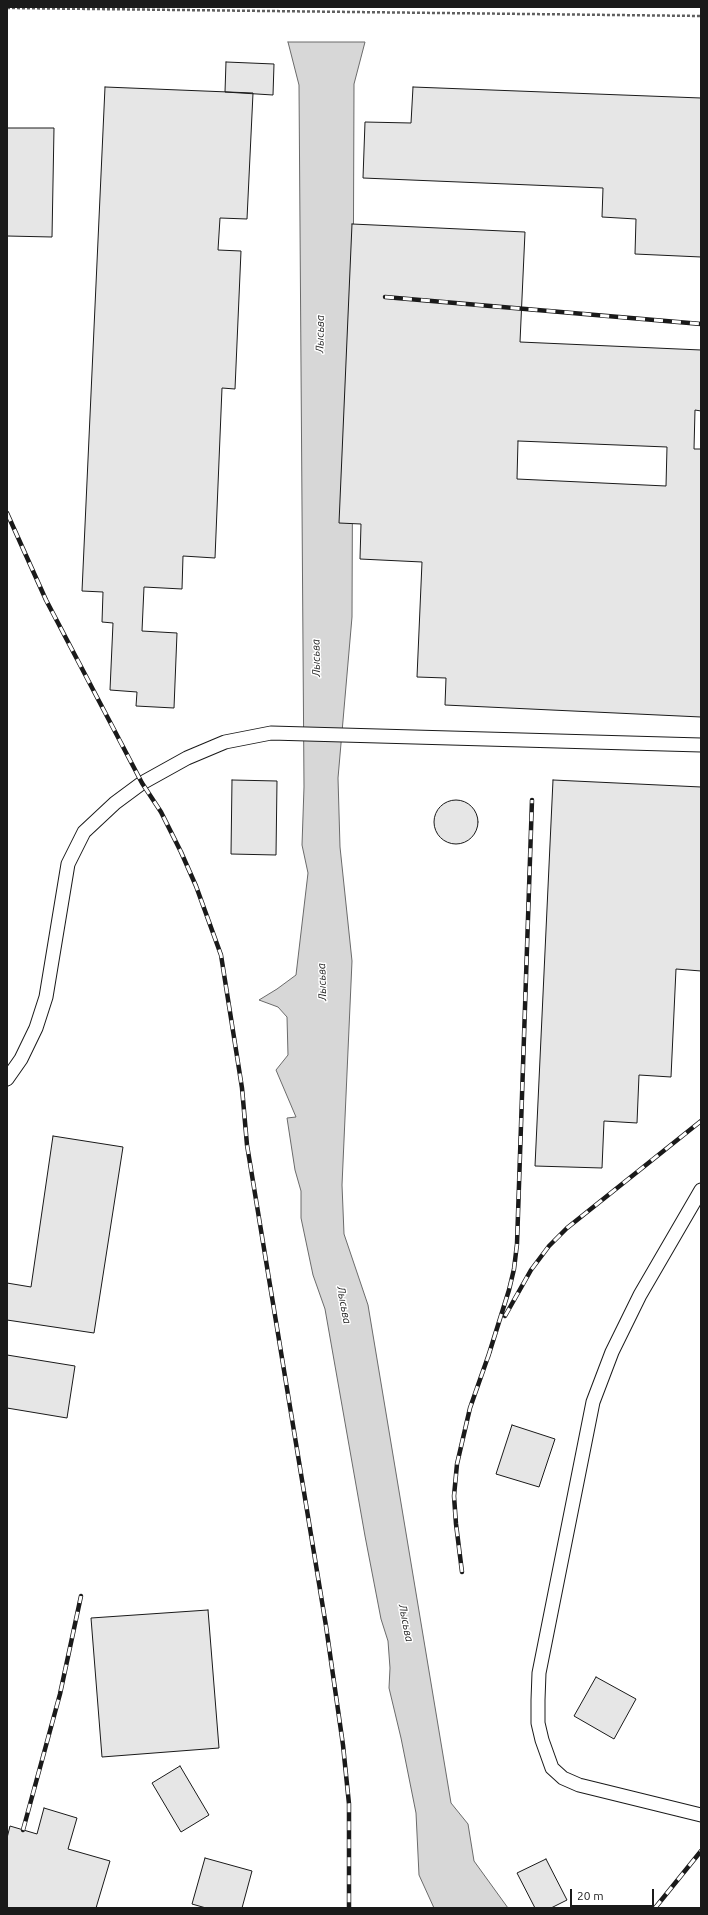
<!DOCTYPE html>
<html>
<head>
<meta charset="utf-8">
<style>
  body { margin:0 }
  #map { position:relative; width:708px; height:1915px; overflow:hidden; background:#fff; font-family:Ubuntu,sans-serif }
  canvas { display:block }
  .frame { position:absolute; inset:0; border:8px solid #1a1a1a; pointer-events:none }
  .scale { position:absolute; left:570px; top:1889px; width:84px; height:18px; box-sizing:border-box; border:2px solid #1a1a1a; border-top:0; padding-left:5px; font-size:12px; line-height:14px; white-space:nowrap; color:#1a1a1a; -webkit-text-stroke:3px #fff; paint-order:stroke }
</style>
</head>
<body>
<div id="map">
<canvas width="708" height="1915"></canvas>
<div class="frame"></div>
<div class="scale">20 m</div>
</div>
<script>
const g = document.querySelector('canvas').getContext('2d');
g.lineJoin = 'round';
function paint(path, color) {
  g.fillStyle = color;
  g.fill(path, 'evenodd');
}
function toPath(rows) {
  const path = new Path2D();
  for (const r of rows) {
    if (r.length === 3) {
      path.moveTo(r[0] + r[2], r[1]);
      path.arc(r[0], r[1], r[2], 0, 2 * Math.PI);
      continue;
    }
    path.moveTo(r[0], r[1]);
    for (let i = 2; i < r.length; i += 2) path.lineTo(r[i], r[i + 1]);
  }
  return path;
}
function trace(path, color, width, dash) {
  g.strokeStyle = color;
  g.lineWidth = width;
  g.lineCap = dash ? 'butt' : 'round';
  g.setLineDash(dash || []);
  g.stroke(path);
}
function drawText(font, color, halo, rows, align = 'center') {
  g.font = font + ' Ubuntu,sans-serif';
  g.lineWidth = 3;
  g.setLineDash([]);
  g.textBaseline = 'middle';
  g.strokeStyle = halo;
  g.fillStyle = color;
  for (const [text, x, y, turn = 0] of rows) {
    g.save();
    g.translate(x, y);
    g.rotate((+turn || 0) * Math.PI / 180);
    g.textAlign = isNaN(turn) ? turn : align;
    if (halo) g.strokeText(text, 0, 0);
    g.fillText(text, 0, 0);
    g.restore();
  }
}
const water = toPath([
  [288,42,365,42,354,84,352,617,338,778,340,847,352,961,342,1185,344,1234,368,1305,451,1803,468,1824,474,1861,508,1908,434,1908,419,1875,416,1813,401,1738,389,1688,390,1668,388,1641,381,1619,365,1536,325,1309,313,1275,301,1218,301,1191,295,1170,287,1118,296,1117,276,1070,288,1055,287,1017,278,1007,259,1000,277,989,296,975,308,873,302,845,304,787,299,85,288,42]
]);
paint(water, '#d7d7d7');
trace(water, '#6a6a6a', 1);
const building = toPath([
  [226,62,274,64,273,95,225,92,226,62],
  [105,87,253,93,247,219,220,218,218,250,241,251,235,389,222,388,215,558,183,556,182,589,144,587,142,631,177,633,174,708,136,706,137,692,110,690,113,623,102,622,103,592,82,591,105,87],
  [413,87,701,98,701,257,635,254,636,219,602,217,603,188,363,178,365,122,411,123,413,87],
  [7,128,54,128,52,237,7,236,7,128],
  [352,224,525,232,520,342,701,350,701,411,695,410,694,449,701,449,701,717,445,705,446,678,417,677,422,562,360,559,361,524,339,523,352,224],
  [518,441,667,447,666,486,517,479,518,441],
  [232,780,277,781,276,855,231,854,232,780],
  [553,780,701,787,701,971,676,969,671,1077,639,1075,637,1123,604,1121,602,1168,535,1166,553,780],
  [456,822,22],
  [53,1136,123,1147,94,1333,7,1320,7,1283,31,1287,53,1136],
  [7,1355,75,1366,67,1418,7,1408,7,1355],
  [512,1425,555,1439,539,1487,496,1474,512,1425],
  [208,1610,219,1748,102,1757,91,1618,208,1610],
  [596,1677,636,1699,614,1739,574,1716,596,1677],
  [180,1766,209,1815,181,1832,152,1783,180,1766],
  [44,1808,77,1818,68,1849,110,1861,96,1908,7,1908,7,1838,10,1826,37,1834,44,1808],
  [205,1858,252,1871,242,1908,206,1908,192,1904,205,1858],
  [546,1859,567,1900,551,1908,535,1908,517,1873,546,1859]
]);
paint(building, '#e6e6e6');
trace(building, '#1a1a1a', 1);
const lane = toPath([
  [7,1079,21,1059,36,1028,46,997,68,864,84,832,115,803,142,783,187,758,225,742,271,733,701,745],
  [701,1190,640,1295,612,1352,593,1402,539,1673,538,1700,538,1723,542,1740,552,1768,563,1778,579,1785,701,1815]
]);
trace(lane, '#1a1a1a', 15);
trace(toPath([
  [7,8,701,16]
]), '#5f5f5f', 2.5, [3, 2]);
trace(lane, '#fff', 13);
const rail = toPath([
  [385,297,701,324],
  [7,513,46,600,142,783,161,812,181,852,196,886,221,955,242,1088,247,1145,326,1626,343,1745,349,1804,349,1908],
  [505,1316,531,1270,549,1246,567,1228,701,1121],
  [488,1357,509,1290,514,1269,517,1244,532,800],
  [462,1572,456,1524,454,1496,457,1464,470,1408,490,1351],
  [23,1830,60,1694,81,1596],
  [655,1908,701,1851]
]);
trace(rail, '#1a1a1a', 4.5);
trace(rail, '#fff', 3, [9]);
drawText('italic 11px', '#1a1a1a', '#fff', [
  ["Лысьва",320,334,-89],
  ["Лысьва",316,658,-91],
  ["Лысьва",322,982,-92],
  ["Лысьва",344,1305,80],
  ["Лысьва",406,1623,79]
]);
</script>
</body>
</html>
